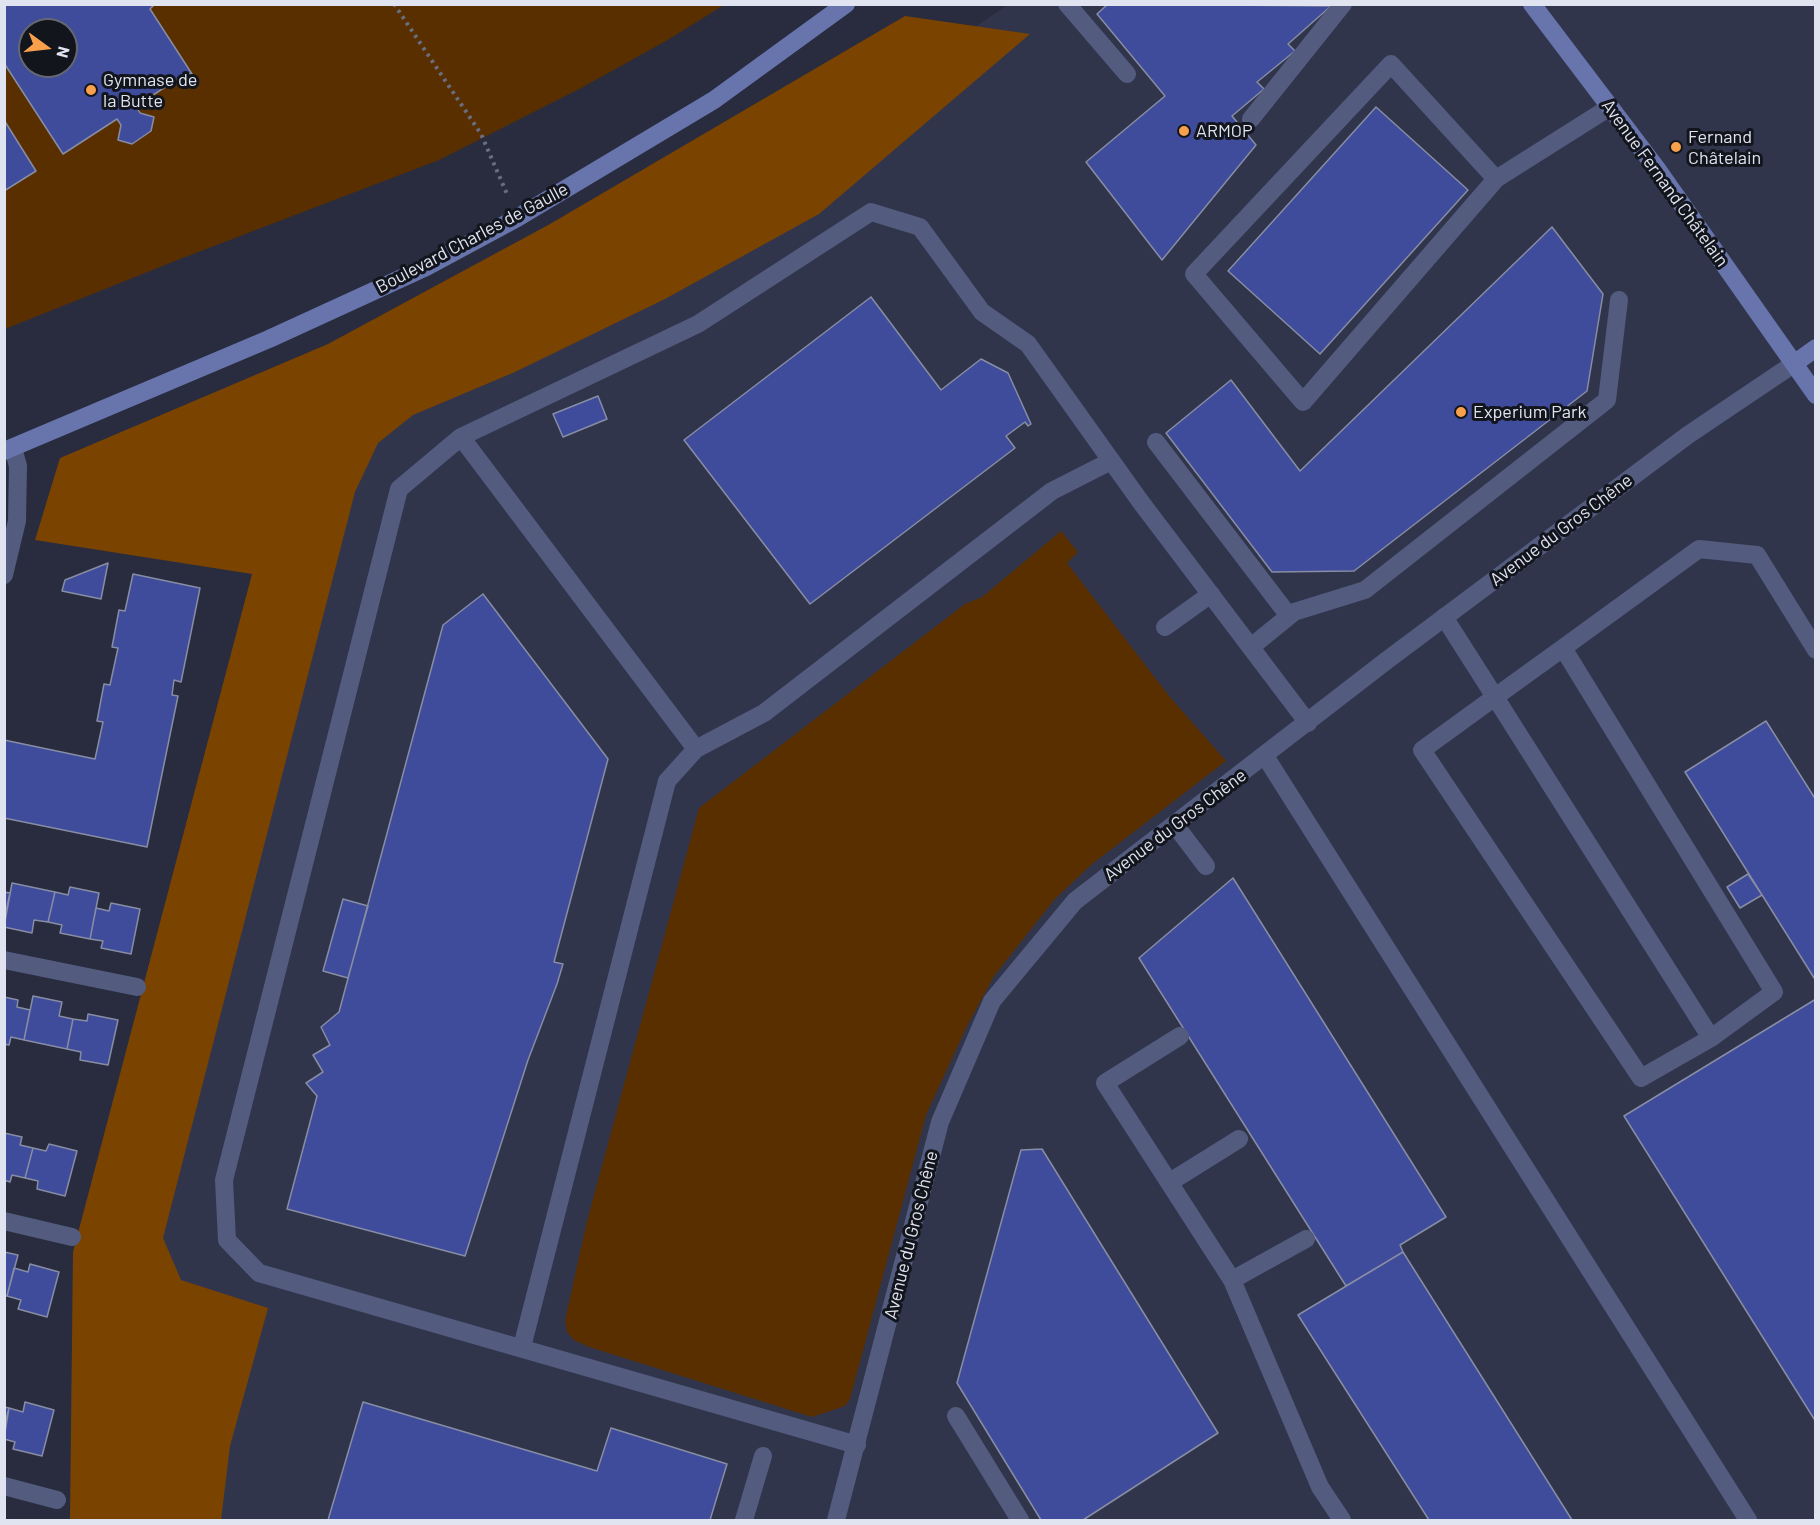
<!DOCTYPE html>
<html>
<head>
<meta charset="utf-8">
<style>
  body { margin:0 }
  #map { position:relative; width:1820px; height:1525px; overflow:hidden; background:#282c3e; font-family:Barlow,sans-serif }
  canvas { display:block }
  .frame { position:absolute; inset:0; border:6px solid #e0e4f0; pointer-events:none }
  .north { position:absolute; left:18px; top:18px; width:60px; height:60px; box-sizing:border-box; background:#13151d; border:2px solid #656871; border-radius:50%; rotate:105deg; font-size:16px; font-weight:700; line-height:24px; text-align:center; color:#e0e4f0 }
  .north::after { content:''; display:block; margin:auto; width:21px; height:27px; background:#f9a04c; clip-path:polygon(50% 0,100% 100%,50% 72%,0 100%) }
</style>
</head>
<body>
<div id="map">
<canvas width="1820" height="1525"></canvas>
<div class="frame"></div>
<div class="north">N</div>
</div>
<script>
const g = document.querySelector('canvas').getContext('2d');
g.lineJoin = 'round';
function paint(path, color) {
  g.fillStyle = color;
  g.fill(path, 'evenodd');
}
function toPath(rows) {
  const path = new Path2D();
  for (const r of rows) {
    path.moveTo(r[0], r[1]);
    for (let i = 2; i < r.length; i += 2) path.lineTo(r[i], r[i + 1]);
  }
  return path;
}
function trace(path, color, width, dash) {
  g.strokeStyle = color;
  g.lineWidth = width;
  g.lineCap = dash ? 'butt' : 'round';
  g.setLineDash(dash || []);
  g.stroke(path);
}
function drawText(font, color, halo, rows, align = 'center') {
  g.font = font + ' Barlow,sans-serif';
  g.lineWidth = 6;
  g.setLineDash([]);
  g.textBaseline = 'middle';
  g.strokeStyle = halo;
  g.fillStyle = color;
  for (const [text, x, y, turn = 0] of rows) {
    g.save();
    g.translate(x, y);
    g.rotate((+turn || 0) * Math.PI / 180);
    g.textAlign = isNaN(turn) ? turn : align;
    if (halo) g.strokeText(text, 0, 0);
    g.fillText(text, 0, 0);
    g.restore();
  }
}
paint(toPath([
  [1007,5,1815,5,1815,1520,70,1520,73,1252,309,360,881,92]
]), '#30354c');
paint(toPath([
  [5,5,724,5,666,41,583,87,439,160,180,259,5,329],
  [30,30,66,30,66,66,30,66],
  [1061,531,1078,552,1067,563,1169,696,1226,761,1092,864,1054,900,994,976,966,1028,926,1115,850,1399,845,1406,812,1417,589,1347,574,1340,567,1332,565,1320,587,1221,699,808,965,604,982,597]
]), '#5a2f00');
paint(toPath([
  [905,16,1030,34,819,214,665,299,515,372,413,415,378,443,355,492,163,1238,181,1280,268,1308,230,1446,221,1520,70,1520,73,1252,252,574,35,540,60,458,328,344,550,224]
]), '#7b4300');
const building = toPath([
  [4,4,155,4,150,9,192,74,187,73,136,106,140,113,154,117,151,131,132,144,118,140,121,125,117,119,63,154,4,63,4,4],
  [30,30,66,30,66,66,30,66,30,30],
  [1108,4,1331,6,1288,44,1295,51,1257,82,1264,89,1232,116,1256,145,1162,260,1086,162,1165,96,1097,14,1108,4],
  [1376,107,1468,190,1320,354,1228,271,1376,107],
  [4,120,36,171,4,191,4,120],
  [1552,227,1603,294,1587,391,1354,571,1272,572,1166,433,1231,380,1300,471,1552,227],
  [871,297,941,390,981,359,1008,373,1031,424,1028,426,1025,422,1006,436,1015,448,810,604,684,440,871,297],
  [598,396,607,419,563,437,553,414,598,396],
  [108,563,101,599,62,591,65,580,108,563],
  [133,574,200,588,181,682,174,680,172,695,178,696,147,847,4,818,4,740,95,759,103,722,97,721,104,684,110,685,118,648,112,647,119,610,125,611,133,574],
  [483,594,608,759,554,962,563,964,557,984,528,1060,465,1256,287,1209,317,1096,306,1083,323,1072,313,1055,330,1045,321,1027,339,1012,443,625,483,594],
  [1766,721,1816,800,1816,981,1685,772,1766,721],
  [1748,874,1762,895,1740,908,1727,887,1748,874],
  [1233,878,1446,1217,1400,1245,1403,1252,1346,1286,1139,958,1233,878],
  [12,883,55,892,48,922,34,920,32,933,4,927,12,883],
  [70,887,99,893,90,939,60,933,62,925,48,922,55,892,68,895,70,887],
  [4,892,10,893,4,920,4,892],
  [343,899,368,906,348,978,323,971,343,899],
  [111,903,140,909,131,954,101,948,103,941,90,939,96,908,109,911,111,903],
  [33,996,62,1002,59,1016,73,1019,67,1049,24,1040,33,996],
  [4,997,18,1000,17,1007,30,1010,24,1040,11,1037,9,1045,4,1044,4,997],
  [1816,999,1816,1422,1624,1116,1816,999],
  [88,1014,118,1020,108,1065,80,1060,81,1052,67,1049,73,1019,87,1021,88,1014],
  [4,1133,22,1137,20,1145,33,1148,25,1178,12,1175,10,1182,4,1180,4,1133],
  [49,1144,77,1151,65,1196,37,1189,38,1181,25,1178,33,1148,46,1151,49,1144],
  [1042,1149,1218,1433,1083,1520,1041,1520,957,1383,1021,1150,1042,1149],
  [4,1252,18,1255,7,1296,4,1296,4,1252],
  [1403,1252,1572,1520,1429,1520,1298,1315,1403,1252],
  [30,1264,59,1272,47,1317,18,1309,21,1300,7,1296,14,1268,28,1272,30,1264],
  [25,1402,54,1410,42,1456,13,1449,15,1442,4,1439,9,1408,23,1412,25,1402],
  [363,1402,597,1471,611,1428,727,1464,710,1520,328,1520,363,1402],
  [4,1407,9,1408,4,1427,4,1407]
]);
paint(building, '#3f4b9b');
trace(building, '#878da3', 1.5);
trace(toPath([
  [394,4,481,134,507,194]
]), '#696d7d', 4, [3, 4.5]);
trace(toPath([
  [1067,4,1127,74],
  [1251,119,1343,4],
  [1496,179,1391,64,1194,274,1303,402,1496,179,1610,107],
  [461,437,696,749],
  [1156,442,1289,616],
  [1444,617,1495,697,1711,1038,1641,1078,1422,750,1495,697,1563,648,1699,549,1757,555,1816,650],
  [1165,627,1211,594],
  [1251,647,1294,612,1365,590,1607,400,1619,300],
  [1563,648,1774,992,1711,1038],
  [1265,756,1748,1520],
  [1175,825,1206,866],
  [4,960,137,987],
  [1180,1036,1105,1083,1232,1280,1320,1487,1342,1520],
  [1170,1182,1239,1139],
  [4,1221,72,1237],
  [1232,1280,1306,1239],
  [522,1347,667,781,696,749,764,713,1052,491,1111,461],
  [956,1416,1020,1520],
  [857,1445,259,1273,227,1240,224,1180,399,489,461,437,698,324,871,212,920,227,982,312,1028,344,1140,501,1308,723],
  [4,1486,57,1500],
  [744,1520,763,1456]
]), '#535c7f', 18);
trace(toPath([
  [4,575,17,521,18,466,13,448],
  [836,1520,940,1122,992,1001,1075,901,1386,661,1688,435,1795,363]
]), '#535c7f', 18);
trace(toPath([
  [1532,4,1657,169,1816,395],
  [1795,363,1816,348],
  [4,451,269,339,426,267,517,218,714,100,846,4]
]), '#6875ad', 18);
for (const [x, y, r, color] of [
  [91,90,6,"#f9a04c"],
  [1184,131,6,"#f9a04c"],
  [1676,147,6,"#f9a04c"],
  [1461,412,6,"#f9a04c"]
]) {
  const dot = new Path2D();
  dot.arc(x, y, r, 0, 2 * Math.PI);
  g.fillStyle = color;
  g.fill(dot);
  trace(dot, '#13151d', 2);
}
drawText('18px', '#e0e4f0', '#13151d', [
  ["Gymnase de",103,80],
  ["la Butte",103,101],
  ["ARMOP",1196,131],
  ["Fernand",1688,137],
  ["Châtelain",1688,158],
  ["Experium Park",1473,412]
], 'left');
drawText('18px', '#e0e4f0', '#13151d', [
  ["Avenue Fernand Châtelain",1665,183,54],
  ["Boulevard Charles de Gaulle",472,238,-28],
  ["Avenue du Gros Chêne",1561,530,-37],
  ["Avenue du Gros Chêne",1175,825,-37],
  ["Avenue du Gros Chêne",911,1235,-76]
]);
</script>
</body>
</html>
